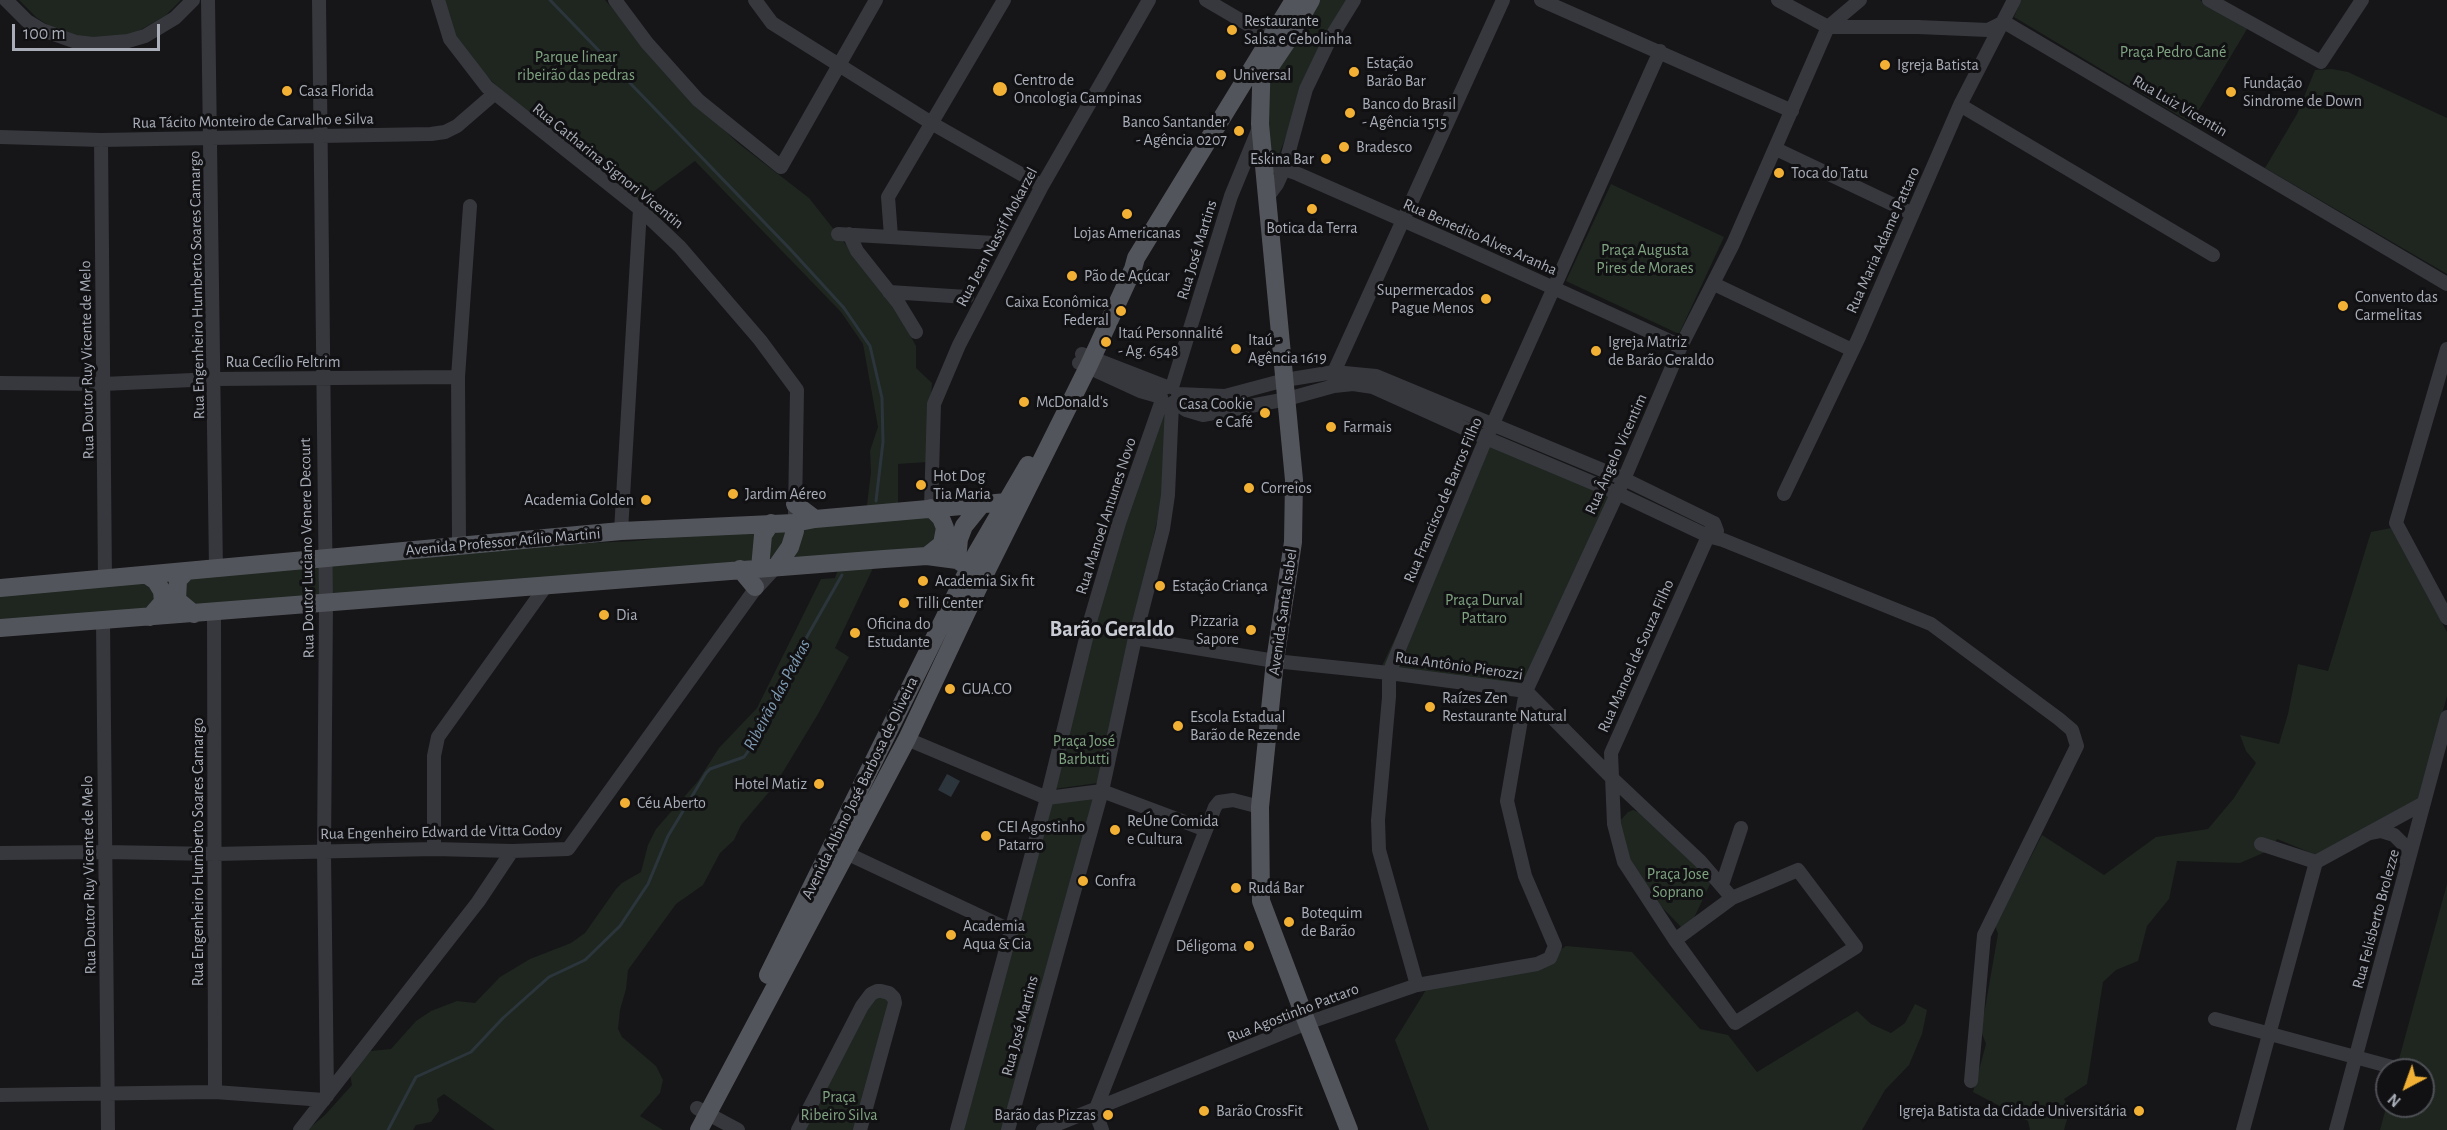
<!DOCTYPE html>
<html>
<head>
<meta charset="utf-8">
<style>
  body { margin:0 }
  #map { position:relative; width:2447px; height:1130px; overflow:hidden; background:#161618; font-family:"Alegreya Sans",sans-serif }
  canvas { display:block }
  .north { position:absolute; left:2375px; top:1058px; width:60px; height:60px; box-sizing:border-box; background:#111113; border:2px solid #4d4f55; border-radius:50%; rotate:221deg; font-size:16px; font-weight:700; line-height:24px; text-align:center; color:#a8adb8 }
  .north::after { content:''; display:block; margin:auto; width:21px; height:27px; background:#f2b134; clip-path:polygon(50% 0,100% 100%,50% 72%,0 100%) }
  .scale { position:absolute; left:12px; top:24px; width:148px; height:27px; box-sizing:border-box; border:3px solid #a8adb8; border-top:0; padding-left:8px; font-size:18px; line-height:21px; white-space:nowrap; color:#a8adb8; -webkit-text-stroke:4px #111113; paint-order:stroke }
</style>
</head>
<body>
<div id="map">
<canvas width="2447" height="1130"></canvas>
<div class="north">N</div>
<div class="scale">100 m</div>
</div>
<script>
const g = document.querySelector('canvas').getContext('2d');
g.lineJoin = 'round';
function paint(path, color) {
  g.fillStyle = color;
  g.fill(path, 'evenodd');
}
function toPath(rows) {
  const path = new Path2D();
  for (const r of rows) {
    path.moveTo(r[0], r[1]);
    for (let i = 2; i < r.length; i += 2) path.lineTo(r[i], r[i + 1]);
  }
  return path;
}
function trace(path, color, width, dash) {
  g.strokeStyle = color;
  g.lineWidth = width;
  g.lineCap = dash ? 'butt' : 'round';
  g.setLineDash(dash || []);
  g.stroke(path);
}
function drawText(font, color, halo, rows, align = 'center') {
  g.font = font + ' "Alegreya Sans",sans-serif';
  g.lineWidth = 6;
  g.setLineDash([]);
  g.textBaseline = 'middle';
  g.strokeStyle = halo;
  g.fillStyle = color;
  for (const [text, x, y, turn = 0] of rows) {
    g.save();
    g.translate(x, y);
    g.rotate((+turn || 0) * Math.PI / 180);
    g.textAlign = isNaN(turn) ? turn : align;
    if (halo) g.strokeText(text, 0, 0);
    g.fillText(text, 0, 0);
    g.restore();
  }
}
paint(toPath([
  [19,0,181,0,165,16,135,33,118,37,84,38,51,27,37,18],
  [441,0,605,0,697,104,738,143,809,198,892,303,916,346,916,368,932,383,927,462,898,464,898,514,930,512,942,528,925,554,0,626,0,594,546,545,634,541,800,524,866,513,871,472,870,451,878,427,863,344,841,312,695,161,638,203,501,90,460,50],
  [1316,0,1347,0,1323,40,1302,82,1297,108,1278,157,1272,161,1266,98,1272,76],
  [2021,0,2200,0,2247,29,2191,123,2014,17],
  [2332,69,2348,72,2447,118,2447,274,2265,168,2297,114,2315,70],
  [1611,184,1724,237,1679,334,1566,281],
  [1161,408,1168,409,1162,499,1098,783,1054,789,1084,665,1124,522],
  [1487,444,1611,495,1523,686,1381,668],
  [2391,528,2447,632,2447,696,2419,798,2316,855,2277,839,2270,850,2240,863,2177,861,2169,899,2147,926,2138,961,2116,970,2103,982,2087,1084,2064,1099,2070,1109,2064,1130,2030,1130,2028,1121,1973,1092,1986,1044,1981,1031,1998,934,1995,926,2042,835,2104,875,2156,837,2208,829,2234,798,2256,763,2246,751,2240,735,2279,744,2288,714,2298,664,2328,671,2371,532],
  [875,564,835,648,849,657,818,714,775,785,741,825,734,840,720,853,703,885,676,904,628,970,626,989,620,1010,618,1029,622,1037,656,1066,663,1080,660,1093,640,1116,663,1130,495,1130,444,1094,437,1099,439,1111,431,1122,416,1125,413,1130,307,1130,325,1115,352,1085,350,1075,370,1051,391,1049,416,1021,431,1011,457,1001,475,1003,500,977,530,959,571,943,585,933,616,889,622,883,641,872,648,845,656,829,698,781,719,748,757,708,821,579,835,578,839,567],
  [1097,794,1006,1130,964,1130,1047,798],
  [1633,810,1646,815,1713,878,1692,922,1682,928,1654,899,1627,860,1619,822,1628,812],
  [2447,884,2447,1130,2380,1130,2387,1104,2387,1106,2423,1106,2423,1070,2396,1070],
  [1566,946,1632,952,1700,1029,1728,1035,1757,1072,1857,1011,1871,1024,1891,1033,1905,1023,1915,1004,1927,1010,1922,1034,1909,1065,1885,1090,1862,1130,1429,1130,1395,1040,1429,985,1538,965],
  [872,995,893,999,856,1130,799,1130]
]), '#1e261f');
paint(toPath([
  [947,774,960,781,951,797,938,790]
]), '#2c353c');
trace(toPath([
  [550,0,790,249,844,308,870,346,882,398,883,442,876,501],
  [388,1130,416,1077,471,1052,503,1018,549,977,585,960,620,926,648,884,668,836,706,773,710,769,744,757,759,736,767,707,842,575]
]), '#2c353c', 3);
trace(toPath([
  [6,0,27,21,42,30,76,42,93,44,128,41,145,36,175,18,193,0],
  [208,0,216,569],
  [319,0,326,603,324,852,327,1096],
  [438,0,450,39,487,87,640,209,680,247,760,340,797,390,795,514],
  [615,0,647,43,698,100,781,167,876,0],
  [755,0,772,23,933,124,1042,186],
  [1206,0,1271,38],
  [1541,0,1792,111],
  [1778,0,1828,27,1918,27,1988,30,2004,22,2447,284],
  [2209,0,2321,62,2362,0],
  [1960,105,2213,255],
  [0,137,101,140,431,134,445,132,457,126,494,94],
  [101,140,105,580],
  [1776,149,1911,213],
  [1264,162,1298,174,1448,240,1681,346],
  [1266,199,1277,184,1284,169,1306,89,1330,39,1354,0],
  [838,234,994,243],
  [849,234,857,251,899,304,916,332],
  [891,236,888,197,1004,0],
  [1714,284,1852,350],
  [889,292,967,297],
  [2447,349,2396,523,2447,618],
  [1082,354,1167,387],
  [1079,363,1140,391,1161,397],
  [1334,379,1334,372,1503,0],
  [0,383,103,384,215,379,458,377],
  [1172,387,1231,196,1259,128],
  [1178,394,1225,396,1285,380,1334,372,1376,376,1624,479,1714,523,1717,531],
  [1174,402,1186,410,1203,415,1287,399,1334,386,1353,384,1373,387,1486,438,1617,493,1708,536,1723,540,1931,624,2059,719,2072,730,2077,746,1984,935,1971,1081],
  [1784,494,1859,337,1960,105,2014,0],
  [931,508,934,404,959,345,1042,186,1149,0],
  [621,531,640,209],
  [459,539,458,377,470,206],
  [214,612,215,1092],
  [103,620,108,1130],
  [1135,638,1275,661,1389,673,1526,691,1613,779,1700,861,1732,898],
  [907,739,1047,798,1102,791,1206,830],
  [2371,833,2381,831,2394,835,2403,844,2406,860],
  [2261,844,2316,862,2424,803],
  [434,849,434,756,438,737,546,586],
  [0,853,105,852,215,854,434,849,512,851,568,849,753,592,776,567],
  [846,853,1012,931],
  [1722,885,1741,828],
  [1675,940,1732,898,1798,870,1856,947,1735,1023,1675,940,1624,862,1614,824,1611,753,1714,523],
  [1417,985,1379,850,1378,820,1389,697,1389,673,1482,448,1660,51],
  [2215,1019,2392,1067],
  [0,1095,215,1092,324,1100],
  [697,1108,738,1130],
  [300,1130,478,902,512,851],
  [798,1130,862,1006,871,994,877,991,881,991,889,993,894,998,895,1003,860,1130],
  [957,1130,1047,798,1091,618,1119,523,1162,400],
  [1008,1130,1102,791,1135,638,1163,529,1168,495,1172,404],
  [1043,1130,1307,1023,1417,985,1537,964,1550,958,1555,946,1525,876,1507,801,1526,691,1624,479,1681,346,1733,244,1828,27,1860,0],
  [1102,1130,1095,1111,1215,807,1219,802,1233,800,1260,807],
  [2243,1130,2316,862],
  [2336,1130,2447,717]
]), '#37383d', 14);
trace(toPath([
  [1262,54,1260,124,1294,480,1293,542,1275,661,1260,807,1261,901,1307,1023,1349,1130],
  [1261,80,1288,40,1311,0],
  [795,504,815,519],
  [927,556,942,544,945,528,941,518,931,508],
  [957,560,959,539,964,526,981,505],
  [776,567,790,547,795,531,794,523],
  [760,568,763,535,771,523],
  [740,569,755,587],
  [186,572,178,580,177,600,194,614],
  [147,575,156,581,162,591,163,602,150,617],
  [0,588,621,531,794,523,815,519,1007,502],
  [0,628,884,559,927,556,957,560,984,577],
  [768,975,976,554,1028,465],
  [699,1130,907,739,980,584,1088,367,1133,269,1136,258,1294,0]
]), '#53555c', 18);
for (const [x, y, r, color] of [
  [1232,30,6,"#f2b134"],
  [1885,65,6,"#f2b134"],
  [1354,72,6,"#f2b134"],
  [1221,75,6,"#f2b134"],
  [1000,89,8,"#f2b134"],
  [287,91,6,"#f2b134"],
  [2231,92,6,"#f2b134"],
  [1350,113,6,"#f2b134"],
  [1239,131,6,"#f2b134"],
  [1344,147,6,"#f2b134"],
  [1326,159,6,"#f2b134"],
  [1779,173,6,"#f2b134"],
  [1312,209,6,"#f2b134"],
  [1127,214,6,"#f2b134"],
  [1072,276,6,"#f2b134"],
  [1486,299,6,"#f2b134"],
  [2343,306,6,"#f2b134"],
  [1121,311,6,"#f2b134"],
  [1106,342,6,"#f2b134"],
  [1236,349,6,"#f2b134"],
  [1596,351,6,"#f2b134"],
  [1024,402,6,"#f2b134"],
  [1265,413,6,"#f2b134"],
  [1331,427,6,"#f2b134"],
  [921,485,6,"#f2b134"],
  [1249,488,6,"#f2b134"],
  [733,494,6,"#f2b134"],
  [646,500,6,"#f2b134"],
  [923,581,6,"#f2b134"],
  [1160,586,6,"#f2b134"],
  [904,603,6,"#f2b134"],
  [604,615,6,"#f2b134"],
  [1251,630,6,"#f2b134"],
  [855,633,6,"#f2b134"],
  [950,689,6,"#f2b134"],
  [1430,707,6,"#f2b134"],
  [1178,726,6,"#f2b134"],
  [819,784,6,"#f2b134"],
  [625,803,6,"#f2b134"],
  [1115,830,6,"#f2b134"],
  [986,836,6,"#f2b134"],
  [1083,881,6,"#f2b134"],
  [1236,888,6,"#f2b134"],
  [1289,922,6,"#f2b134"],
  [951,935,6,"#f2b134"],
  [1249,946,6,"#f2b134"],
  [1204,1111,6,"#f2b134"],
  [2139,1111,6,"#f2b134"],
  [1108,1115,6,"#f2b134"]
]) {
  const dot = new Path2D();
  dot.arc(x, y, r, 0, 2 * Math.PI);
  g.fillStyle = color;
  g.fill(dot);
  trace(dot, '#111113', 2);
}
drawText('16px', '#a8adb8', '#111113', [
  ["Restaurante",1244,21],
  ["Salsa e Cebolinha",1244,39],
  ["Estação",1366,63],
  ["Barão Bar",1366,81],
  ["Igreja Batista",1897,65],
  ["Universal",1233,75],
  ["Centro de",1014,80],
  ["Oncologia Campinas",1014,98],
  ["Fundação",2243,83],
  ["Sindrome de Down",2243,101],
  ["Casa Florida",299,91],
  ["Banco do Brasil",1362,104],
  ["- Agência 1515",1362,122],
  ["Banco Santander",1227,122,"right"],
  ["- Agência 0207",1227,140,"right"],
  ["Bradesco",1356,147],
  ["Eskina Bar",1314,159,"right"],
  ["Toca do Tatu",1791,173],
  ["Botica da Terra",1312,228,"center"],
  ["Lojas Americanas",1127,233,"center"],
  ["Pão de Açúcar",1084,276],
  ["Supermercados",1474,290,"right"],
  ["Pague Menos",1474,308,"right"],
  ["Convento das",2355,297],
  ["Carmelitas",2355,315],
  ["Caixa Econômica",1109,302,"right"],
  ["Federal",1109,320,"right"],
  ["Itaú Personnalité",1118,333],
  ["- Ag. 6548",1118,351],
  ["Itaú -",1248,340],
  ["Agência 1619",1248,358],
  ["Igreja Matriz",1608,342],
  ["de Barão Geraldo",1608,360],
  ["McDonald's",1036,402],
  ["Casa Cookie",1253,404,"right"],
  ["e Café",1253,422,"right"],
  ["Farmais",1343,427],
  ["Hot Dog",933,476],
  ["Tia Maria",933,494],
  ["Correios",1261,488],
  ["Jardim Aéreo",745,494],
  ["Academia Golden",634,500,"right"],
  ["Academia Six fit",935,581],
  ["Estação Criança",1172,586],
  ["Tilli Center",916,603],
  ["Dia",616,615],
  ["Pizzaria",1239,621,"right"],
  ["Sapore",1239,639,"right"],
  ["Oficina do",867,624],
  ["Estudante",867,642],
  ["GUA.CO",962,689],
  ["Raízes Zen",1442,698],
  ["Restaurante Natural",1442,716],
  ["Escola Estadual",1190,717],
  ["Barão de Rezende",1190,735],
  ["Hotel Matiz",807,784,"right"],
  ["Céu Aberto",637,803],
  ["ReÚne Comida",1127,821],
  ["e Cultura",1127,839],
  ["CEI Agostinho",998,827],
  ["Patarro",998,845],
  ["Confra",1095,881],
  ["Rudá Bar",1248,888],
  ["Botequim",1301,913],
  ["de Barão",1301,931],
  ["Academia",963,926],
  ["Aqua & Cia",963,944],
  ["Déligoma",1237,946,"right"],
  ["Barão CrossFit",1216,1111],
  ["Igreja Batista da Cidade Universitária",2127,1111,"right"],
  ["Barão das Pizzas",1096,1115,"right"]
], 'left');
drawText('16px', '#7fa381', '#111113', [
  ["Praça Pedro Cané",2173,52],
  ["Parque linear",576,57],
  ["ribeirão das pedras",576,75],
  ["Praça Augusta",1645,250],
  ["Pires de Moraes",1645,268],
  ["Praça Durval",1484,600],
  ["Pattaro",1484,618],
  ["Praça José",1084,741],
  ["Barbutti",1084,759],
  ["Praça Jose",1678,874],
  ["Soprano",1678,892],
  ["Praça",839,1097],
  ["Ribeiro Silva",839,1115]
]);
drawText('16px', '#a8adb8', '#111113', [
  ["Rua Luiz Vicentin",2180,106,30],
  ["Rua Tácito Monteiro de Carvalho e Silva",253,121,-1],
  ["Rua Catharina Signori Vicentin",608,166,39],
  ["Rua Jean Nassif Mokarzel",997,237,-62],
  ["Rua Benedito Alves Aranha",1480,237,24],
  ["Rua Maria Adame Pattaro",1883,240,-66],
  ["Rua José Martins",1197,250,-73],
  ["Rua Engenheiro Humberto Soares Camargo",197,285,-91],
  ["Rua Doutor Ruy Vicente de Melo",87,360,-91],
  ["Rua Cecílio Feltrim",283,362],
  ["Rua Ângelo Vicentim",1616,454,-66],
  ["Rua Francisco de Barros Filho",1443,500,-67],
  ["Rua Manoel Antunes Novo",1106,516,-72],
  ["Avenida Professor Atílio Martini",503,542,-5],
  ["Rua Doutor Luciano Venere Decourt",307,548,-91],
  ["Avenida Santa Isabel",1283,612,-82],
  ["Rua Manoel de Souza Filho",1636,656,-66],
  ["Rua Antônio Pierozzi",1459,666,8],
  ["Avenida Albino José Barbosa de Oliveira",860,788,-64],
  ["Rua Engenheiro Edward de Vitta Godoy",441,832,-1],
  ["Rua Engenheiro Humberto Soares Camargo",198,852,-90],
  ["Rua Doutor Ruy Vicente de Melo",89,875,-91],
  ["Rua Felisberto Brolezze",2376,919,-75],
  ["Rua Agostinho Pattaro",1293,1013,-21],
  ["Rua José Martins",1020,1026,-75]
]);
drawText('italic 18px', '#7f9bb3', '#111113', [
  ["Ribeirão das Pedras",777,695,-62]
]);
drawText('bold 22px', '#c9ccd4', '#111113', [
  ["Barão Geraldo",1112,629]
]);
</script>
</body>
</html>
